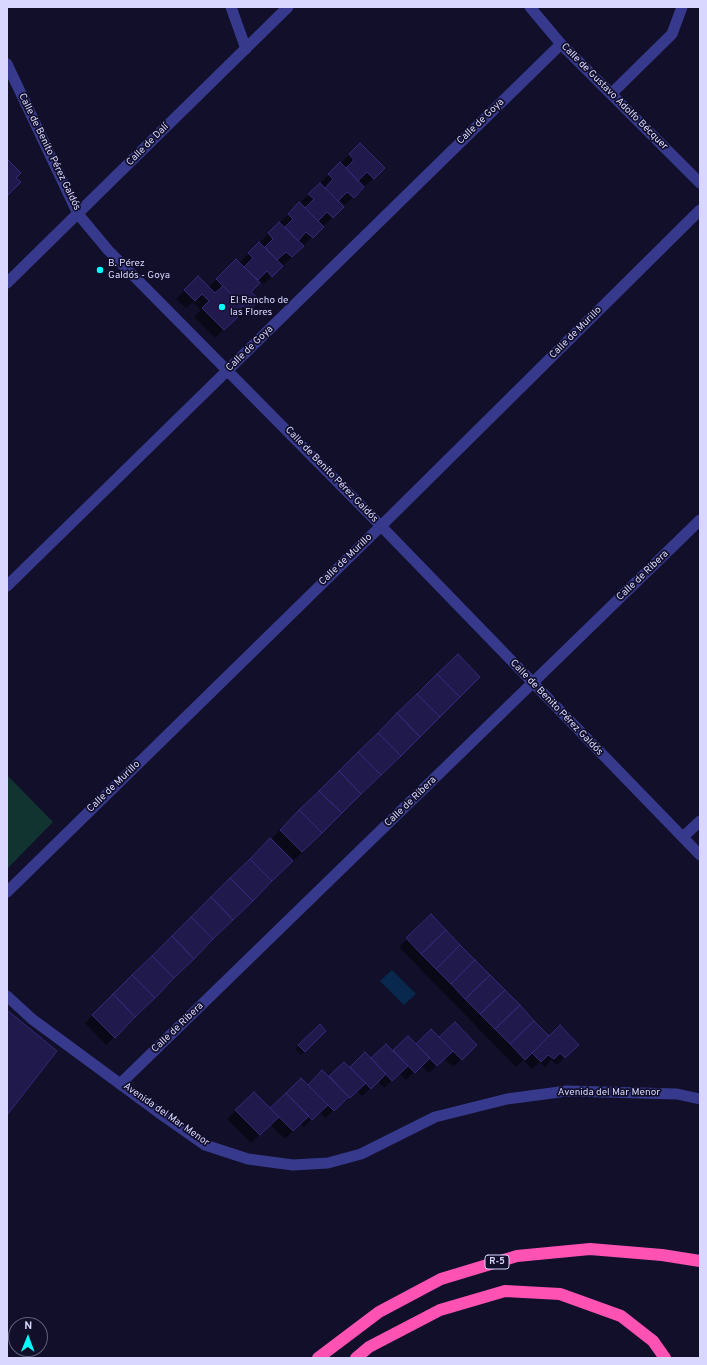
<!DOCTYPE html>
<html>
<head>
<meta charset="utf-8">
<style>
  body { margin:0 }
  #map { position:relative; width:707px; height:1365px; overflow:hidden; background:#110f2a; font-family:Overpass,sans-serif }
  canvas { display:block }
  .frame { position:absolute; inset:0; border:8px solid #d9d7ff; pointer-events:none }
  .north { position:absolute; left:8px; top:1317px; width:40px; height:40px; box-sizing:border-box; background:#110f2a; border:1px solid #615f7f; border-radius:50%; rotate:1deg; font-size:11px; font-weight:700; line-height:16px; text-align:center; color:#d9d7ff }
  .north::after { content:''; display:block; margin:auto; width:14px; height:18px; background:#03faff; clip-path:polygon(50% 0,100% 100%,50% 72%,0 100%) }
</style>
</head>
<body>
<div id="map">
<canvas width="707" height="1365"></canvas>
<div class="frame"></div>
<div class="north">N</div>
</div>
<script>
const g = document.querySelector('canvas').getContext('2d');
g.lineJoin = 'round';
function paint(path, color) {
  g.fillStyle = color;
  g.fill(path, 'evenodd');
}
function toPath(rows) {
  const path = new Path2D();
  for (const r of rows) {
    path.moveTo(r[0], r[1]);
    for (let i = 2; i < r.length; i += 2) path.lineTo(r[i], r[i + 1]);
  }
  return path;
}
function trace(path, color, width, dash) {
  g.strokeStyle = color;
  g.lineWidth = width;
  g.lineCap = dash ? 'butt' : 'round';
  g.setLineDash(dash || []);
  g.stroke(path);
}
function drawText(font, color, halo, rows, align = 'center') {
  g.font = font + ' Overpass,sans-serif';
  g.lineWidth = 3.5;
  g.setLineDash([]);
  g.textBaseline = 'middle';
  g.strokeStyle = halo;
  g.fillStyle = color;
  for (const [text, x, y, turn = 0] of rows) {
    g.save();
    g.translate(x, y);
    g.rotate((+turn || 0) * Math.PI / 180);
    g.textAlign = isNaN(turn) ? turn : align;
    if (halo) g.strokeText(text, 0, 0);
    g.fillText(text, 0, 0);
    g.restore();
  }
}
paint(toPath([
  [7,775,53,822,7,869]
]), '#113430');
paint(toPath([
  [392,970,416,994,404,1005,380,981]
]), '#09284e');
paint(toPath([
  [360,144,384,168,365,186,359,180,357,181,363,187,345,205,339,199,337,201,343,207,264,284,258,279,256,280,250,292,258,300,240,319,237,316,215,338,194,317,201,310,193,302,186,308,176,299,198,278,208,288,236,260,239,263,299,204,308,212,309,211,301,202],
  [458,656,479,677,294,860,272,838],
  [270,839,292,861,106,1045,85,1023],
  [431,916,549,1037,577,1045,557,1065,551,1060,545,1067,540,1062,532,1069,523,1060,516,1067,399,947],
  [319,1026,325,1031,301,1055,295,1049],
  [408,1037,416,1045,439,1039,476,1045,453,1067,444,1058,429,1073,421,1065,406,1080,399,1073,384,1088,378,1081,362,1096,357,1091,342,1105,340,1104,325,1118,319,1112,304,1127,300,1124,285,1139,270,1124,251,1143,227,1119,254,1093,270,1110,308,1086,329,1078,344,1063,350,1069,365,1054,371,1060,386,1045,393,1052]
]), '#0007');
const building = toPath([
  [360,143,385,168,374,179,367,172,358,181,346,168,354,160,349,154,360,143],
  [7,159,21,173,16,178,21,182,7,196,7,159],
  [340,162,364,187,354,198,347,192,338,201,325,188,333,179,328,174,340,162],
  [320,183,344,207,333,218,327,212,318,221,305,208,314,199,308,194,320,183],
  [299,202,324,227,313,238,306,232,298,241,285,227,293,219,288,214,299,202],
  [279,222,304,246,292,257,286,252,277,260,265,247,273,239,268,233,279,222],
  [259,242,283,266,272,277,267,271,258,280,244,267,253,258,248,253,259,242],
  [236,259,260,283,251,292,260,300,248,311,216,279,236,259],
  [198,276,215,293,223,286,243,306,234,313,238,317,224,330,202,308,209,301,202,294,195,301,184,290,198,276],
  [458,654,480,677,460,697,437,674,458,654],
  [437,674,460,697,440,717,417,694,437,674],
  [417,694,440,717,420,737,397,713,417,694],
  [397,713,420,737,401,756,378,733,397,713],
  [378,733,401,756,381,775,358,752,378,733],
  [358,752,381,775,361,794,339,771,358,752],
  [339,771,361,794,342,813,319,791,339,771],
  [319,791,342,813,322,833,299,810,319,791],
  [299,810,322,833,302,852,280,830,299,810],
  [270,838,293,861,272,881,250,859,270,838],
  [250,859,272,881,253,901,230,878,250,859],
  [230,878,253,901,233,920,211,897,230,878],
  [211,897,233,920,213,939,191,917,211,897],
  [431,914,446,930,421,954,406,938,431,914],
  [191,917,213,939,194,959,172,936,191,917],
  [446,930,460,945,436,969,421,954,446,930],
  [172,936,194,959,174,978,152,956,172,936],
  [460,945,475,960,451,984,436,969,460,945],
  [152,956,174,978,155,998,132,975,152,956],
  [475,960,490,975,465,999,451,984,475,960],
  [132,975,155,998,135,1017,113,994,132,975],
  [490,975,505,990,480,1014,465,999,490,975],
  [505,990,520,1005,495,1029,480,1014,505,990],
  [113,994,135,1017,115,1038,92,1015,113,994],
  [520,1005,534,1021,510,1044,495,1029,520,1005],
  [7,1010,57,1051,7,1115,7,1010],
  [534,1021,549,1036,525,1060,510,1044,534,1021],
  [455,1022,477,1045,462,1060,439,1037,455,1022],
  [320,1024,326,1031,305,1052,298,1045,320,1024],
  [560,1025,579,1045,565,1058,560,1053,554,1059,548,1055,541,1062,532,1053,560,1025],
  [431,1029,453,1051,437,1066,416,1044,431,1029],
  [408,1036,430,1058,415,1073,393,1050,408,1036],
  [386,1044,408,1066,392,1081,371,1058,386,1044],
  [365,1052,386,1074,371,1089,350,1067,365,1052],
  [344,1062,366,1083,350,1098,329,1076,344,1062],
  [322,1070,349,1097,334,1111,308,1085,322,1070],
  [301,1078,328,1105,312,1120,286,1093,301,1078],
  [254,1092,279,1117,260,1135,235,1110,254,1092],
  [286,1093,309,1116,293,1131,270,1108,286,1093]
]);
paint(building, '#20194c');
trace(building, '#332a79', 1);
trace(toPath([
  [231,7,246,49],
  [530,7,561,44,700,183],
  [7,64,78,214,108,250,381,526,700,855],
  [611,94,672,34,682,7],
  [7,283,288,7],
  [7,586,561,44],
  [683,837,700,821],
  [7,892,381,526,700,210],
  [120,1084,700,520]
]), '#373a8c', 11);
trace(toPath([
  [7,996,32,1019,165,1117,205,1145,248,1159,293,1165,328,1163,361,1154,435,1117,507,1099,567,1091,677,1094,700,1099]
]), '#373a8c', 11);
trace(toPath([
  [318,1358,379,1312,441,1279,517,1256,590,1249,662,1255,700,1261],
  [356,1358,369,1347,440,1310,505,1291,560,1294,621,1316,653,1341,665,1358]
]), '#ff52b3', 12);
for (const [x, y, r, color] of [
  [100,270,4,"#03faff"],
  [222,307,4,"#03faff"]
]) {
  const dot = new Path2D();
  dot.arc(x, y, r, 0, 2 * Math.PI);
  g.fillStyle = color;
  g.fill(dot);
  trace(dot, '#110f2a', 1.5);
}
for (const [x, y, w] of [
  [497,1262,24]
]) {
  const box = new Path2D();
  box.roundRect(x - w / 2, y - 7, w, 14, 3);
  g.fillStyle = '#110f2a';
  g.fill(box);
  trace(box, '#d9d7ff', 1);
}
drawText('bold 9px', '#d9d7ff', null, [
  ["R-5",497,1262]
]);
drawText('10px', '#d9d7ff', '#110f2a', [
  ["Calle de Gustavo Adolfo Bécquer",614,97,45],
  ["Calle de Goya",481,122,-44],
  ["Calle de Dalí",148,145,-45],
  ["Calle de Benito Pérez Galdós",49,152,64],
  ["Calle de Murillo",576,333,-45],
  ["Calle de Goya",250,349,-44],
  ["Calle de Benito Pérez Galdós",331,475,46],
  ["Calle de Murillo",346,560,-44],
  ["Calle de Ribera",643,576,-44],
  ["Calle de Benito Pérez Galdós",556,708,46],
  ["Calle de Murillo",114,787,-44],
  ["Calle de Ribera",411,802,-44],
  ["Calle de Ribera",178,1028,-44],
  ["Avenida del Mar Menor",609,1093],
  ["Avenida del Mar Menor",166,1115,35]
]);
drawText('10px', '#d9d7ff', '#110f2a', [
  ["B. Pérez",108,264],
  ["Galdós - Goya",108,276],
  ["El Rancho de",230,301],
  ["las Flores",230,313]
], 'left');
</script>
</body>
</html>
